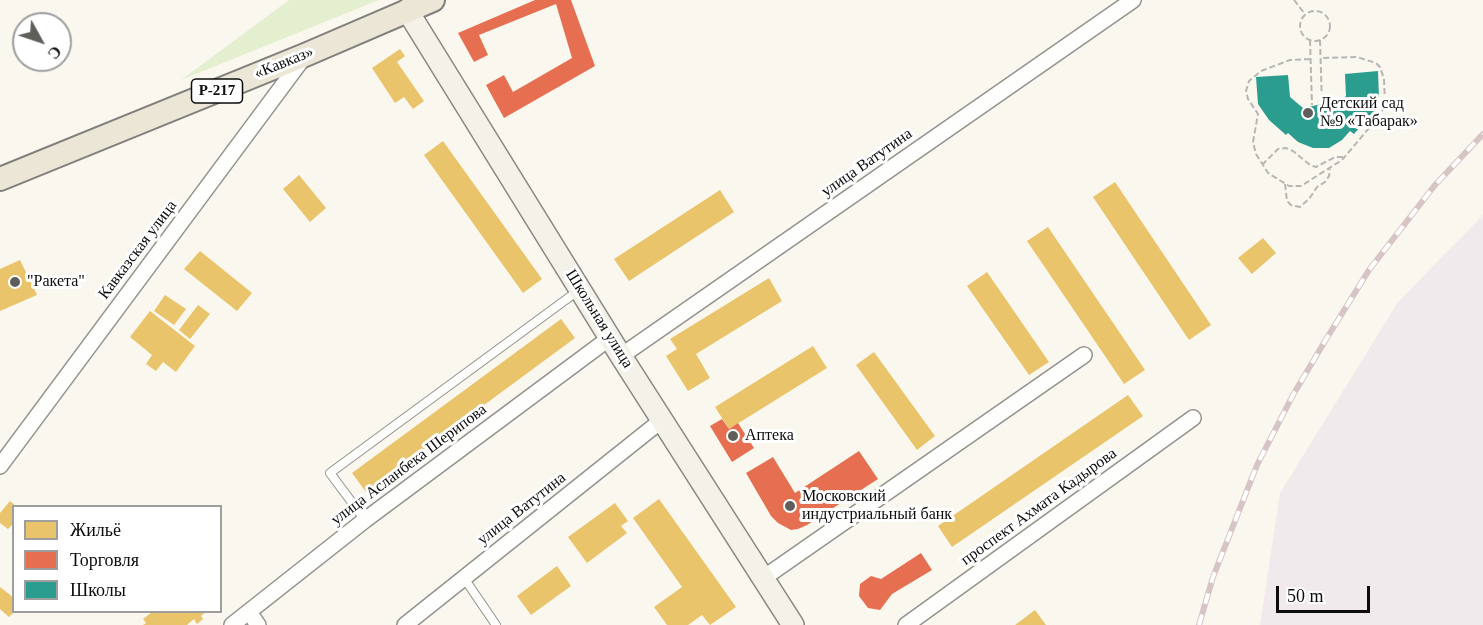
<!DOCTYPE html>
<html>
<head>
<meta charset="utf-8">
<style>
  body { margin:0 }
  #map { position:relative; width:1483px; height:625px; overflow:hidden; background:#faf7ef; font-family:"Times New Roman",serif }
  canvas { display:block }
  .legend { position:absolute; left:12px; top:505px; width:210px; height:108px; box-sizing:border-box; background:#fff; border:2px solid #9e9e9e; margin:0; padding:8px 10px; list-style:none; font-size:18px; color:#0c0c0c }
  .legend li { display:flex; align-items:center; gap:12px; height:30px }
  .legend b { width:30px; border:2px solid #9e9e9e }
  .north { position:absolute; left:12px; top:12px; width:60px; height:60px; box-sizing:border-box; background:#fff; border:2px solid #9e9e9e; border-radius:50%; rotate:130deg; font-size:16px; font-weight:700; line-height:24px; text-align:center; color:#0c0c0c }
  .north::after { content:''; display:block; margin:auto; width:21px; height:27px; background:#5f5e5b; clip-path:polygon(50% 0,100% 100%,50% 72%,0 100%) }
  .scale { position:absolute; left:1276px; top:586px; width:94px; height:27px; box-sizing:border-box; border:3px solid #0c0c0c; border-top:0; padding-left:8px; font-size:18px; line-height:21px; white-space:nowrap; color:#0c0c0c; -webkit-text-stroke:4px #fff; paint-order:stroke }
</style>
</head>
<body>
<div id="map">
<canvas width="1483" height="625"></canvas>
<ul class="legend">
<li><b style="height:16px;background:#e9c46a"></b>Жильё</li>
<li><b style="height:16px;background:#e76f51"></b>Торговля</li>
<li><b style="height:16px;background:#2a9d8f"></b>Школы</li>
</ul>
<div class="north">С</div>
<div class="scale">50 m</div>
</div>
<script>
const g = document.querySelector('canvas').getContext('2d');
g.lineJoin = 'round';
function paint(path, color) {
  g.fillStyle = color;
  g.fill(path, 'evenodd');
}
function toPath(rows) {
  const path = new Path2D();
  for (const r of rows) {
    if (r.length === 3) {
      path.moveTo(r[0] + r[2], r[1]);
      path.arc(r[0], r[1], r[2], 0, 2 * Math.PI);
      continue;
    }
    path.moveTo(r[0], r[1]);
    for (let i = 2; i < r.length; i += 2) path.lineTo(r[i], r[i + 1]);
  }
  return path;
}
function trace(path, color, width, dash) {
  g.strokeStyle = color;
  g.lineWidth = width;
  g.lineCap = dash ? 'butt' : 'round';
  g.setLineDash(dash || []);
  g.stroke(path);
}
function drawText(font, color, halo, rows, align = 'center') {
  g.font = font + ' "Times New Roman",serif';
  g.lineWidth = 6;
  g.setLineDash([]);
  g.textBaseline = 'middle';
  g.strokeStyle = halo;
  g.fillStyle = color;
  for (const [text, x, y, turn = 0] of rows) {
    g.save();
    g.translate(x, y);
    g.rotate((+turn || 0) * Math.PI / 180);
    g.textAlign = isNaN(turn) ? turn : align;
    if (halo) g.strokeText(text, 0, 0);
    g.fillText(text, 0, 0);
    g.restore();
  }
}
paint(toPath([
  [1483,215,1483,625,1260,625,1280,493,1398,302]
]), '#f1eaed');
paint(toPath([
  [289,0,379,0,181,80]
]), '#e4efcf');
paint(toPath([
  [400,49,405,56,397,62,424,101,413,109,404,97,395,103,372,68],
  [443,141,542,279,523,293,424,155],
  [299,175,326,208,310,222,283,189],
  [1115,182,1211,325,1189,340,1093,197],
  [720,190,734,212,629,281,614,259],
  [1048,227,1145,370,1124,384,1027,241],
  [1263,238,1276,253,1252,274,1238,258],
  [200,251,252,293,237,311,184,269],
  [20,260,37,295,0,311,0,269],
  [987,272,1049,362,1029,375,967,286],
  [769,278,782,301,696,354,710,378,688,391,666,356,677,349,670,339],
  [165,295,186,309,174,325,154,311],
  [198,305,210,314,190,339,179,330],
  [150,311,195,346,176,372,163,362,156,371,146,364,152,355,130,337],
  [561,319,575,338,366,492,352,473],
  [813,346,827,368,729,429,715,407],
  [874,352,935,436,917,450,856,365],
  [1128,395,1143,416,952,547,938,526],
  [659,499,736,607,710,625,702,615,688,625,667,625,654,607,682,587,633,518],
  [10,501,16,506,14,506,14,523,8,529,0,523,0,513],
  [615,503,628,521,621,526,627,533,587,563,568,537],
  [557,566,571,586,531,615,517,596],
  [0,587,14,598,14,612,9,617,0,609],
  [1035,610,1046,625,1015,625],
  [152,612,165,613,206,612,201,616,203,619,197,624,194,619,187,625,143,625,146,623,143,619]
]), '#e9c46a');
paint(toPath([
  [535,0,571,0,595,66,504,118,486,85,504,75,513,92,572,58,556,4,479,35,488,55,474,62,458,33],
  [722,419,729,429,738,423,754,448,732,462,710,426],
  [859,451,878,479,807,525,798,529,791,530,778,523,771,516,746,473,773,457,795,493],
  [921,553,932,570,892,594,880,610,868,608,859,596,860,584,871,576,881,579]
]), '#e76f51');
paint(toPath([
  [1378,71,1379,99,1374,111,1354,134,1350,131,1342,140,1329,148,1313,148,1298,142,1288,133,1286,135,1269,120,1258,104,1256,77,1288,75,1290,97,1303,108,1322,104,1335,108,1346,96,1345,74]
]), '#2a9d8f');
const lane = toPath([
  [365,520,330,473,579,290],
  [464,578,496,625]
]);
const street = toPath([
  [621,356,1133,0],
  [0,466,304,57],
  [762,579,1084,355],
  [249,612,258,625],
  [232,625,365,520,611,337],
  [405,625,662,420],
  [906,625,1193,418]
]);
const secondary = toPath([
  [407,10,621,356,793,625]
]);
const primary = toPath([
  [0,179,305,55,433,0]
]);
trace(lane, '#93928e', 10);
trace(street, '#93928e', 18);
trace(secondary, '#8a8885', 24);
trace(primary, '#807f7c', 26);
trace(toPath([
  [1294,0,1305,14],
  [1315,26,15],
  [1310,40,1312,105],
  [1320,40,1322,104],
  [1310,59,1290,60,1261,71,1249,81,1246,91,1248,99,1258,114,1253,142,1256,154,1268,173,1289,186,1301,186,1342,160,1381,114,1385,103,1384,79,1380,67,1376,63,1357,57,1321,58],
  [1262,165,1278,149,1286,148,1293,151,1310,165,1316,167,1335,157,1345,157],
  [1285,184,1287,201,1291,205,1300,207,1309,199,1317,187,1325,182,1329,176,1330,169]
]), '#b7b6b5', 2, [6, 3]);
trace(lane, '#fefefd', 8);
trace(street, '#fefefd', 15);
trace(secondary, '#f4f2e8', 21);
trace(primary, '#ece6d7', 22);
const rail = toPath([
  [1199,625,1213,577,1257,465,1293,395,1325,341,1369,270,1435,185,1483,134]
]);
trace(rail, '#d7c4c4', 6);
trace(rail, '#fff', 4, [11]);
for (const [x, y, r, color] of [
  [1308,113,6,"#5f5e5b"],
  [15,282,6,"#5f5e5b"],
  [733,436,6,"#5f5e5b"],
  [790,506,6,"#5f5e5b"]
]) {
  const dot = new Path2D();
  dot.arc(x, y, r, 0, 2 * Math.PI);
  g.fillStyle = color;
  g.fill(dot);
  trace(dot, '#fff', 2);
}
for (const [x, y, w] of [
  [217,91,51]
]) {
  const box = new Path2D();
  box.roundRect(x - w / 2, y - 12, w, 24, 4.5);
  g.fillStyle = '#fff';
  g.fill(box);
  trace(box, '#0c0c0c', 1.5);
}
drawText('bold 15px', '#0c0c0c', null, [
  ["Р-217",217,91]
]);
drawText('16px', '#0c0c0c', '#fff', [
  ["«Кавказ»",284,63,-22],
  ["улица Ватутина",867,163,-35],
  ["Кавказская улица",138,250,-53],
  ["Школьная улица",599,319,58],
  ["улица Асланбека Шерипова",409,465,-37],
  ["проспект Ахмата Кадырова",1039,507,-36],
  ["улица Ватутина",522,509,-38]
]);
drawText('16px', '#0c0c0c', '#fff', [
  ["Детский сад",1320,104],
  ["№9 «Табарак»",1320,122],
  ["\"Ракета\"",27,282],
  ["Аптека",745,436],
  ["Московский",802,497],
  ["индустриальный банк",802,515]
], 'left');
</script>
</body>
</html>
